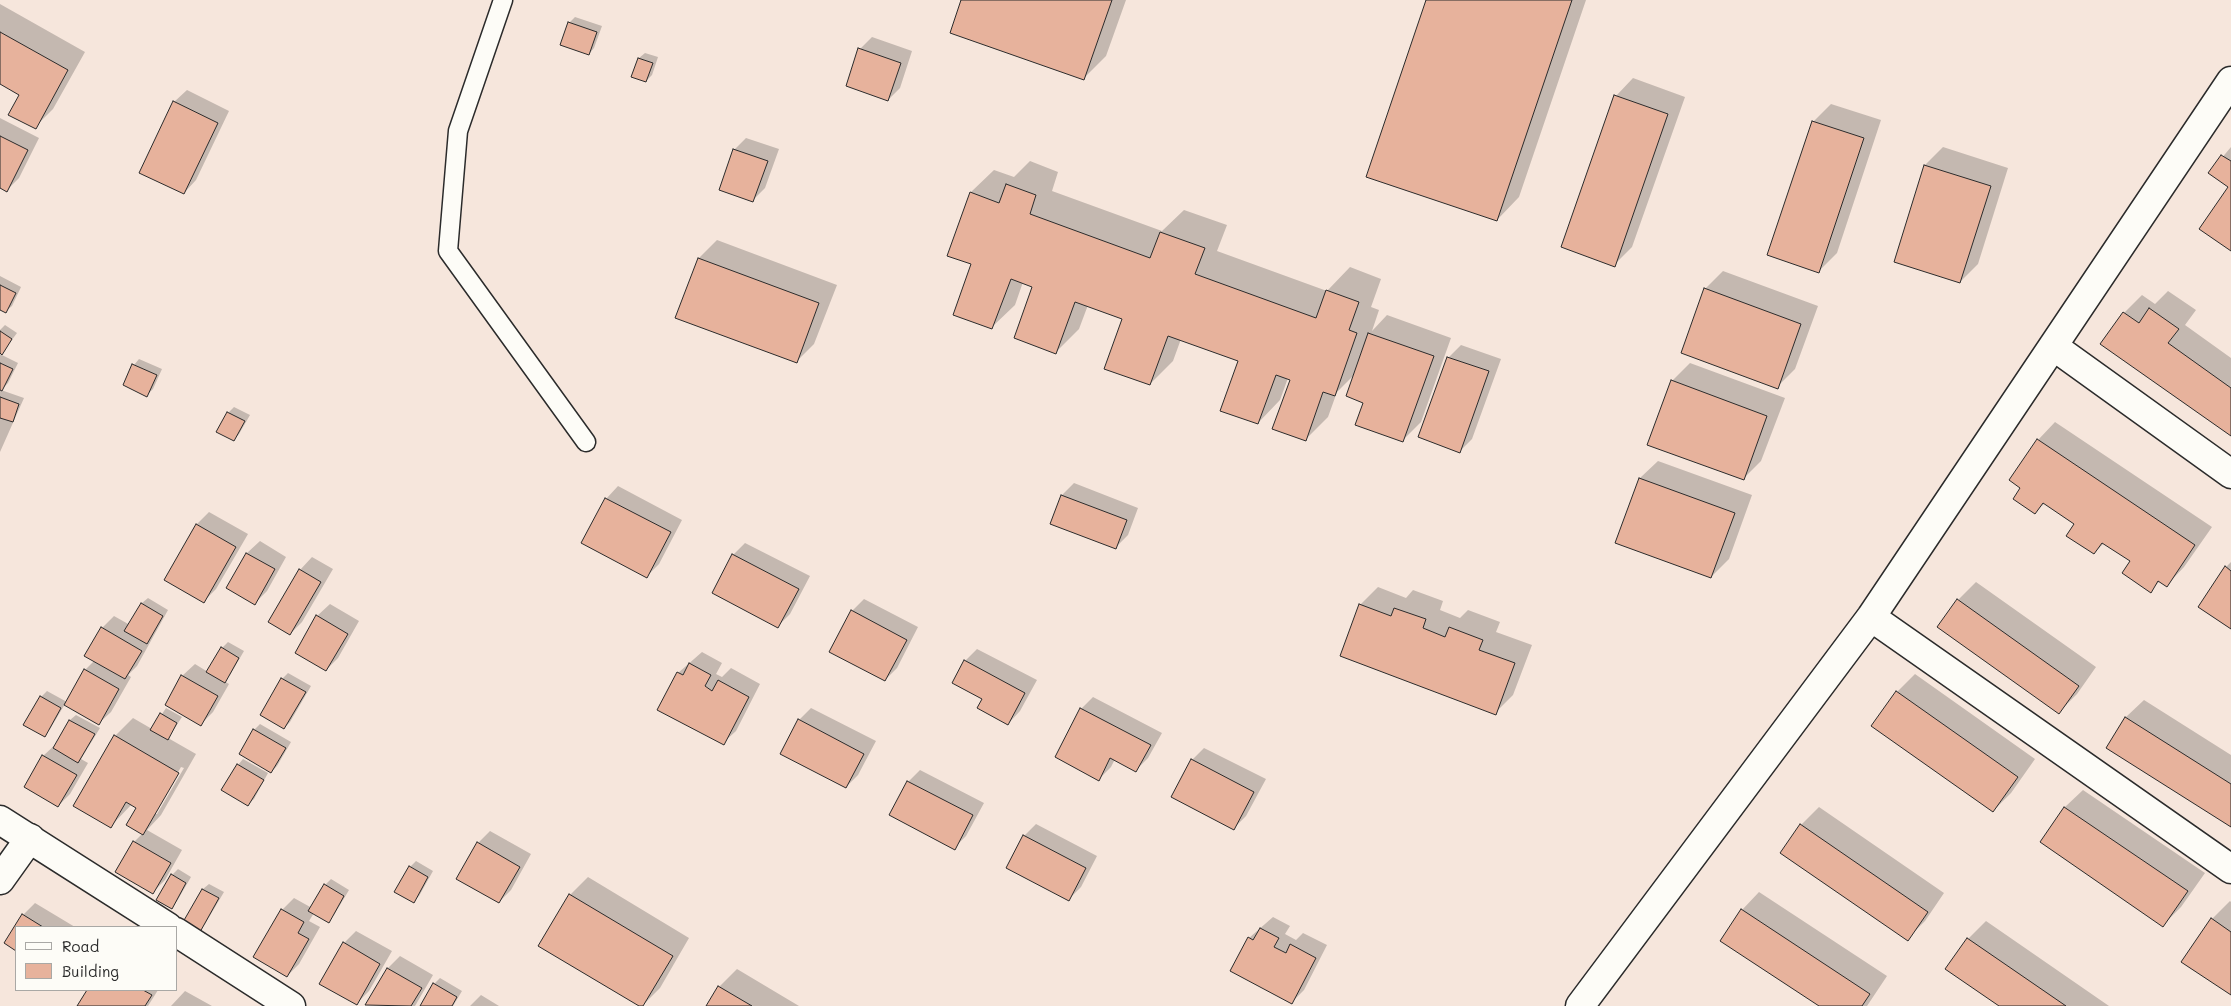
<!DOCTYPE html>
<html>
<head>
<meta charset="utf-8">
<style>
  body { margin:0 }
  #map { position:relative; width:2231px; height:1006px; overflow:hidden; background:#f6e6dc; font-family:Mali,sans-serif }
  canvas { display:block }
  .legend { position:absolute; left:15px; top:926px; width:162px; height:65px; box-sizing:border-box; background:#fdfcf7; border:1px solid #a9a8a5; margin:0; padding:6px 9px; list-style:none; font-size:15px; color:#2b2b2b }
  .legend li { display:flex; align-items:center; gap:10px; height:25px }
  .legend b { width:25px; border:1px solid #a9a8a5 }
</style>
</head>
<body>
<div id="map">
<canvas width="2231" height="1006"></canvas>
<ul class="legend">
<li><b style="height:6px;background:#fdfcf7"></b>Road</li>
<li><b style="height:14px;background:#e7b29c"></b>Building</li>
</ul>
</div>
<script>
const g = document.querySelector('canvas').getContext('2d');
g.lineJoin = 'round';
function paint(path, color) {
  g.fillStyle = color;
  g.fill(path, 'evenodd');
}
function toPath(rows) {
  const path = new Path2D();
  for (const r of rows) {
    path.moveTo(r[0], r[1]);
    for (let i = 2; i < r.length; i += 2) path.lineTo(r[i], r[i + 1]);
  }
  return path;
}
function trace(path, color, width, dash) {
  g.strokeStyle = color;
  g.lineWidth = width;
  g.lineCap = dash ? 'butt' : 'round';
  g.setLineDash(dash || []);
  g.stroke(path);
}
paint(toPath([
  [963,0,1126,0,1106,56,1083,79],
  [1428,0,1586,0,1519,197,1497,220],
  [0,4,85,52,53,109,35,127,21,94,0,82],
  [575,17,602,26,594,48,589,54,569,23],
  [872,37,912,51,900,88,888,100,860,49],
  [645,53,658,57,652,75,646,81,639,58],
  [1633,78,1685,97,1632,247,1614,265,1616,96],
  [187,90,229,111,196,180,184,193,174,102],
  [1831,104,1881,120,1837,253,1819,271,1813,122],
  [0,118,39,138,19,178,7,190,0,187],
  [746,138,779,149,765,188,753,200,734,150],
  [1943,147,2008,168,1978,264,1960,282,1895,262,1925,165],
  [2231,147,2231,249,2230,186,2210,172],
  [1030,161,1058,172,1052,191,1162,231,1184,210,1227,225,1217,251,1327,291,1350,267,1381,279,1371,307,1379,310,1372,331,1387,315,1451,338,1421,422,1403,440,1365,402,1355,374,1337,392,1328,417,1305,440,1291,379,1288,378,1280,400,1258,423,1240,360,1181,339,1173,361,1150,384,1123,318,1088,305,1079,329,1056,352,1034,286,1023,282,1015,305,992,327,973,264,971,192,994,170,1014,177],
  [717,240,837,285,814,344,796,362,699,258],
  [1723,271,1818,306,1795,369,1777,387,1705,289],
  [0,276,21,287,12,306,6,311,0,308],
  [2168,291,2196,310,2185,325,2231,358,2231,434,2102,344,2124,313,2142,295,2155,304],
  [5,325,17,333,2,353,0,352,0,330],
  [1461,345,1501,359,1472,439,1460,451,1420,437,1449,357],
  [0,354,18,363,8,383,1,390,24,398,0,452],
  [139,359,162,369,153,389,147,395,134,365],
  [1690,363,1785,398,1761,461,1743,479,1672,381],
  [234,407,250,415,239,434,234,440,228,413],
  [2055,422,2212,527,2184,567,2167,585,2160,581,2150,591,2131,561,2104,543,2094,553,2076,524,2045,503,2035,512,2022,488,2038,440],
  [1658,461,1752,495,1729,559,1711,577,1640,478],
  [1074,483,1138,508,1128,535,1116,547,1062,495],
  [618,486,682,520,659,564,647,576,606,499],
  [209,512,248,534,216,589,204,601,165,579,197,524],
  [260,541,286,557,267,591,255,603,228,588,247,553],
  [745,543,810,576,790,614,778,626,733,555],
  [312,557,333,569,302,622,290,634,300,570],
  [2231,562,2231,628,2226,567],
  [1976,582,2096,667,2077,694,2059,712,1958,600],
  [1378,587,1406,598,1413,590,1443,601,1440,610,1460,618,1468,610,1500,622,1496,632,1532,645,1513,695,1495,713,1360,605],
  [148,598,168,610,137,666,128,675,131,677,111,712,98,724,65,704,50,729,44,735,41,697,47,691,67,702,85,670,95,660,102,628,114,616,130,625,142,603],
  [864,599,918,627,897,668,885,680,852,611],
  [330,604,359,621,338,658,326,670,317,616],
  [228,642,244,651,230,675,224,681,229,684,213,712,201,724,182,676,195,664,208,672,222,648],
  [977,649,1037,680,1020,711,1008,724,983,698,965,661],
  [702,652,722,663,716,674,722,677,731,668,760,684,736,731,723,743,678,673],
  [288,673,311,686,290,722,284,728,282,679],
  [1915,674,2035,759,2011,793,1993,811,1897,692],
  [1093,697,1162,733,1148,758,1136,770,1115,759,1111,767,1099,779,1081,709],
  [2144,700,2231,755,2231,826,2107,747,2126,717],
  [166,708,182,717,168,738,196,754,161,815,147,830,182,850,165,880,153,892,134,842,143,833,138,808,132,804,111,826,75,805,115,736,133,718,152,729],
  [181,767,184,768,157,814,154,814],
  [811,708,876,741,858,775,846,787,799,720],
  [76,715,100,728,81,759,88,763,70,794,58,806,43,756,56,744,70,720],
  [260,724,291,742,277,766,271,772,254,730],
  [1204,748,1266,779,1246,816,1234,828,1192,760],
  [243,759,268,773,254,799,248,804,238,765],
  [920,770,984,803,966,836,954,848,908,782],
  [2083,790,2205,873,2181,907,2163,925,2042,841,2065,807],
  [1819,807,1944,893,1925,921,1907,939,1801,825],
  [1036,824,1097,856,1081,887,1069,899,1024,836],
  [490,831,531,854,511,890,499,902,478,843],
  [416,861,433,871,419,896,413,902,410,867],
  [178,869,191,877,177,901,171,907,172,875],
  [588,877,689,938,660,988,642,1006,570,895],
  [331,879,349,890,334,915,328,921,314,913,309,921,320,927,299,964,287,976,282,910,294,898,312,908,325,885],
  [209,884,224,892,205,924,199,930,185,922,203,889],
  [1759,892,1887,976,1867,1006,1821,1006,1742,910],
  [2230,901,2231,902,2231,994,2212,919],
  [35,903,75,927,16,927,16,950,5,943,23,915],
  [1273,917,1290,926,1285,934,1296,940,1303,933,1327,945,1304,990,1292,1002,1249,938],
  [1986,921,2109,1006,2001,1006,1968,939],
  [356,931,392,951,369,991,356,1004,344,943],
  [400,956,433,975,415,1006,367,1004,388,968],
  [737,969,799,1006,708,1006,719,987],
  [440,978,462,991,453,1006,422,1006,434,984],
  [89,990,158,990,148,1006,79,1006],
  [185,991,212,1006,171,1006],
  [481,995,499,1006,470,1006]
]), '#0003');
const building = toPath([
  [961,0,1112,0,1084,80,950,33,961,0],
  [1426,0,1572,0,1497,221,1366,177,1426,0],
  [568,22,597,32,589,55,560,45,568,22],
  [0,32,68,70,36,129,8,115,19,95,0,84,0,32],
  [858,48,901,63,888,101,846,86,858,48],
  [638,58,653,63,646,82,631,77,638,58],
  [1614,95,1668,114,1615,267,1561,247,1614,95],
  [173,101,218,123,184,194,139,173,173,101],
  [1812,121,1864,138,1819,273,1767,255,1812,121],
  [0,136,28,150,7,192,0,188,0,136],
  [733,149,768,161,753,202,719,190,733,149],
  [2221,155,2231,161,2231,251,2199,229,2228,187,2208,173,2221,155],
  [1924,165,1991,186,1960,283,1894,262,1924,165],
  [1006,184,1036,195,1030,214,1150,258,1160,232,1205,248,1195,274,1316,318,1326,290,1359,302,1349,330,1357,333,1335,396,1323,392,1306,441,1272,429,1290,380,1276,375,1258,424,1220,411,1238,361,1168,336,1150,385,1104,369,1122,319,1075,302,1056,354,1014,338,1032,287,1011,279,992,329,953,315,971,264,947,256,970,192,999,203,1006,184],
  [698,258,819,303,797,363,675,318,698,258],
  [0,285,16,293,6,313,0,310,0,285],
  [1704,288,1801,324,1778,389,1681,353,1704,288],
  [2149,308,2179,329,2168,343,2231,388,2231,436,2100,344,2123,312,2139,323,2149,308],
  [0,331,12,339,2,355,0,353,0,331],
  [1368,333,1434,356,1403,442,1355,425,1363,403,1346,396,1368,333],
  [1447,357,1489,371,1460,453,1418,437,1447,357],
  [0,363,13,369,2,391,0,390,0,363],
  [132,364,157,375,147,397,123,385,132,364],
  [1671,380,1767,416,1744,480,1647,445,1671,380],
  [0,397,19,404,13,422,0,418,0,397],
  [227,412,245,421,234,441,216,432,227,412],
  [2037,439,2195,545,2167,587,2158,581,2151,593,2122,573,2130,561,2102,543,2094,554,2066,536,2074,524,2043,503,2035,514,2013,499,2020,488,2009,480,2037,439],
  [1639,478,1735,513,1711,578,1615,543,1639,478],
  [1061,495,1127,520,1116,549,1050,524,1061,495],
  [605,498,671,532,647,578,581,543,605,498],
  [196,524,236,547,204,603,164,580,196,524],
  [246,553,275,569,255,605,226,588,246,553],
  [732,554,799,589,778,628,712,593,732,554],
  [2225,566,2231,571,2231,629,2198,607,2225,566],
  [299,569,321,582,290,635,268,622,299,569],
  [1957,599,2079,686,2059,714,1937,627,1957,599],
  [141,603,163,616,147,644,124,631,141,603],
  [1359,604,1391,616,1394,608,1426,619,1423,628,1445,637,1449,627,1483,640,1479,650,1515,663,1496,715,1340,656,1359,604],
  [851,610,907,640,885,681,829,652,851,610],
  [316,615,348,634,326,671,295,653,316,615],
  [101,627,142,651,125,679,84,656,101,627],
  [221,647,239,658,225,683,206,672,221,647],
  [964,660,1025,693,1008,725,977,708,982,699,952,683,964,660],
  [689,663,711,675,705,686,712,691,718,680,749,697,724,745,657,710,677,672,683,675,689,663],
  [84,669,119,689,99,725,64,705,84,669],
  [181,675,218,696,201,726,165,705,181,675],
  [281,678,306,692,284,729,260,715,281,678],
  [1896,691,2018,777,1993,812,1871,726,1896,691],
  [40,696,61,708,45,737,23,725,40,696],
  [1080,708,1151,745,1136,772,1110,758,1099,781,1055,757,1080,708],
  [160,713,177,723,168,740,150,730,160,713],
  [2125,717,2231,784,2231,827,2106,748,2125,717],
  [798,719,864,754,846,788,780,754,798,719],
  [69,720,95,734,78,763,53,748,69,720],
  [253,729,286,748,271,773,239,754,253,729],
  [114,735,179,773,143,835,126,825,136,808,126,802,111,828,73,806,114,735],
  [42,755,77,775,58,807,24,787,42,755],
  [1191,759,1254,792,1234,830,1171,797,1191,759],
  [237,764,264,780,248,806,221,790,237,764],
  [907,781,973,815,955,850,889,815,907,781],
  [2064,807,2188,891,2163,927,2040,842,2064,807],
  [1800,824,1928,912,1908,941,1780,853,1800,824],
  [1023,835,1086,868,1069,901,1006,868,1023,835],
  [133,841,171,863,153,894,115,872,133,841],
  [477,842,520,867,499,903,456,879,477,842],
  [409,866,428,877,414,903,394,892,409,866],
  [171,874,186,883,172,909,156,900,171,874],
  [324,884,344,896,329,923,308,911,324,884],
  [202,889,219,898,200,932,183,922,202,889],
  [569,894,673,956,643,1006,639,1006,538,946,569,894],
  [281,909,304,922,298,933,309,939,287,977,253,957,281,909],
  [1741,909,1870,994,1862,1006,1819,1006,1720,941,1741,909],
  [22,914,43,927,16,927,16,951,4,943,22,914],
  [2211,918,2231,932,2231,995,2181,962,2211,918],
  [1260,928,1279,938,1274,947,1286,953,1290,944,1316,958,1292,1004,1230,971,1248,937,1253,940,1260,928],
  [1967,938,2066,1006,1999,1006,1945,969,1967,938],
  [343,942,380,964,357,1005,319,984,343,942],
  [387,968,422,988,411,1006,365,1005,387,968],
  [433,983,457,997,452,1006,420,1006,433,983],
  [718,986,752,1006,706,1006,718,986],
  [87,990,143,990,152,995,145,1006,77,1006,87,990]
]);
paint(building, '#e7b29c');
trace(building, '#2b2b2b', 1);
const service = toPath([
  [503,0,458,131,448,251,586,442]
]);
const minor = toPath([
  [2053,346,2231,474],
  [1871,617,2231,869],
  [0,880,30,838],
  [1580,1006,1871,617,2231,81]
]);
const tertiary = toPath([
  [0,820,168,927],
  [176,932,291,1006]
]);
trace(service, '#2b2b2b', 21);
trace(minor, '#2b2b2b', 31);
trace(tertiary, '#2b2b2b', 31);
trace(service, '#fdfcf7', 18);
trace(minor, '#fdfcf7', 28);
trace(tertiary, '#fdfcf7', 28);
</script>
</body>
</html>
